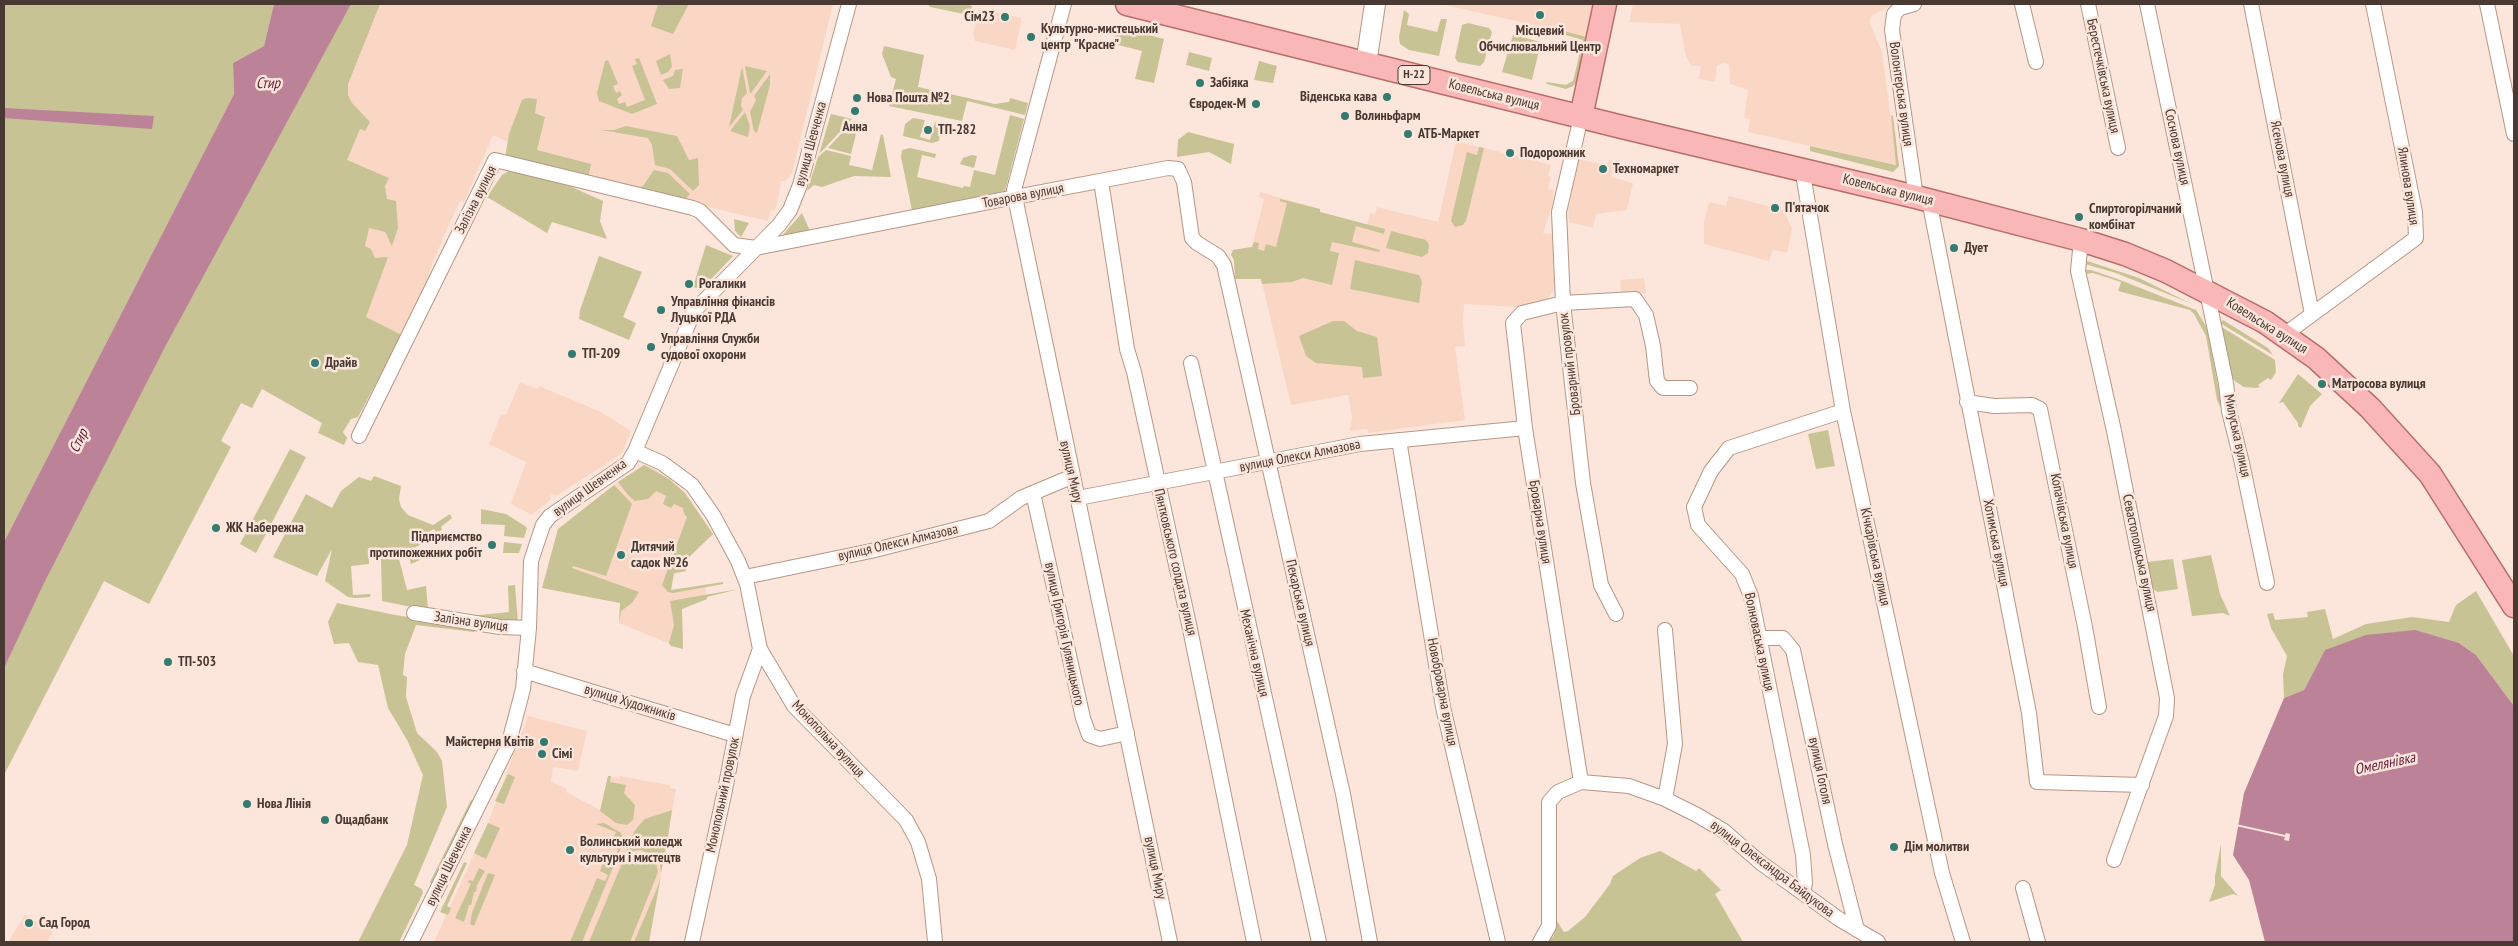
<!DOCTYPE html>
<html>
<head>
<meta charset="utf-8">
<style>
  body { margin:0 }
  #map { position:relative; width:2518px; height:946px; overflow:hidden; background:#fce6db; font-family:"PT Sans Narrow",sans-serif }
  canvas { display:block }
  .frame { position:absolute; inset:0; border:5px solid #483932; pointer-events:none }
</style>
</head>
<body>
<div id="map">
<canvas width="2518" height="946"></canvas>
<div class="frame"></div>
</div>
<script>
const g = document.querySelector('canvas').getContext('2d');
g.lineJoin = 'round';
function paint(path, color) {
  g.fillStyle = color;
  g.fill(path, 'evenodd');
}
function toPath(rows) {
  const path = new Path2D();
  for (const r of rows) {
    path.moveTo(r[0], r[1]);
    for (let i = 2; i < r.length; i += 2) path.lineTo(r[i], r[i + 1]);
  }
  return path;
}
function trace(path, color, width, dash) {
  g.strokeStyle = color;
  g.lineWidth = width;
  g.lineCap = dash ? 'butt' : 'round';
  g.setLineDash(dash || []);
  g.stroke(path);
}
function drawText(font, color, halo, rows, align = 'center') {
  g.font = font + ' "PT Sans Narrow",sans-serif';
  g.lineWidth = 5;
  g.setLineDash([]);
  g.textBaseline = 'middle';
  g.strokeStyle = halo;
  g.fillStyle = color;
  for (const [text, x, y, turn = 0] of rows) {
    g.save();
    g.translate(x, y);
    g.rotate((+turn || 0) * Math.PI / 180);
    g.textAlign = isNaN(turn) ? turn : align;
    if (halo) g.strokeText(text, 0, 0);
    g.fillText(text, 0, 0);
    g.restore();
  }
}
paint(toPath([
  [371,4,833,4,792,174,785,181,781,181,778,201,774,211,771,210,768,221,588,179,493,135,464,202,460,201,448,227,429,272,430,277,402,335,366,317,312,132],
  [1440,4,1594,4,1587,37],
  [1633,4,1894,4,1871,16,1869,21,1882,52,1897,165,1748,132,1750,119,1744,118,1748,90,1730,84,1729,65,1725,63,1717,65,1715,82,1699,79,1701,66,1692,66,1686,57,1680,24,1629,22],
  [980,9,1022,18,1015,50,975,41,973,34],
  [1456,141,1532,160,1533,155,1537,154,1540,157,1539,162,1551,165,1548,176,1551,177,1548,189,1554,190,1552,206,1543,233,1552,234,1555,271,1553,291,1545,302,1532,308,1464,304,1463,322,1465,346,1455,347,1465,420,1368,433,1367,429,1350,431,1352,417,1348,395,1291,405,1261,279,1235,279,1234,260,1231,255,1233,250,1252,247,1264,199,1259,197,1260,192,1320,209,1320,212,1367,225,1370,213,1375,214,1377,207,1438,222],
  [1578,159,1607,165,1609,160,1615,161,1611,177,1633,183,1627,210,1596,214,1593,228,1569,222,1568,212],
  [1729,196,1783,210,1792,228,1787,253,1773,250,1769,261,1704,244,1704,222,1709,202,1726,206],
  [1644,278,1646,293,1621,295,1620,280],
  [520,382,537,389,539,386,599,411,631,431,622,453,617,457,556,496,553,494,550,496,551,499,532,515,511,504,526,462,489,444,501,414,506,415],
  [644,465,653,468,669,479,685,493,713,534,687,559,686,571,674,574,671,590,705,586,707,599,682,609,683,649,619,623,620,603,542,588,558,529,618,482],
  [528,716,587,731,578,771,553,767,551,782,566,788,566,792,600,810,608,776,619,778,620,776,670,785,670,788,676,789,649,942,434,942,488,823],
  [25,915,53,931,47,942,8,942]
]), '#fad7c5');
paint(toPath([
  [4,4,274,4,264,46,233,63,234,94,4,542],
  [318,4,380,4,348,84,348,95,352,103,370,122,365,131,360,129,347,160,389,178,385,186,387,199,396,201,398,228,392,246,385,232,369,228,365,246,371,249,375,258,388,257,366,317,402,335,358,417,351,419,343,432,347,438,344,445,318,433,322,423,262,389,252,408,241,403,221,441,231,447,149,604,104,581,4,775,4,621],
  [658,4,689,4,673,34,651,26],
  [928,4,965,4,972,6,969,15,930,7],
  [1404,10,1409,14,1407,25,1437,32,1441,19,1447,19,1439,56,1409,50,1400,44,1399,37],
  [1468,23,1489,28,1492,32,1484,62,1480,66,1458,62,1455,58,1462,25],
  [1117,27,1164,39,1154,83,1135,79,1142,51,1114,44],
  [1559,30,1587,37,1579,79,1573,86,1566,89,1547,84,1546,82,1566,85,1573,81,1583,40,1562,34],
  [1513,35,1541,42,1532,80,1502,72],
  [884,46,924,55,918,87,995,104,1009,102,1010,98,1028,103,1025,115,967,101,962,121,889,106,896,79,891,77,882,54],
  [1189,52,1212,58,1209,71,1186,65],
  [670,54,672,67,668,72,661,75,656,61],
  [639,58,657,104,632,114,599,101,597,93,605,61,608,60,618,84,613,86,616,93,620,91,622,95,617,99,619,104,625,102,627,107,645,100,632,66,637,64,635,59],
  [1259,61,1277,66,1273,83,1254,80],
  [745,66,767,71,751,93,750,93],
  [742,67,747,93,742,98,741,106,743,110,729,127],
  [683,69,680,88,669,89,663,80,673,76,675,70],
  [770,74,770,85,757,133,754,131,750,112,756,100,754,96],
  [526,98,537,99,535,113,545,117,537,150,591,164,588,179,505,158,509,134,522,100],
  [745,112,750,126,748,137,730,131],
  [831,114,852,119,819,154],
  [1010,115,1024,119,1005,191,912,210,901,157,902,150,910,148,936,154,935,158,922,155,917,177,963,188,964,186,970,187,974,170,995,175],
  [1891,115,1893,116,1899,166,1893,172,1810,151,1810,146,1896,165],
  [913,118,925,120,920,137,930,140,935,122,941,124,939,141,932,143,903,136,905,124],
  [853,121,859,122,851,154,828,148],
  [626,126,677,136,689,160,698,158,699,185,693,191,670,169,655,165,652,145,648,138,601,130,614,130],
  [1188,132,1234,144,1231,164,1209,152,1177,157,1178,140],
  [881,134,883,135,891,177,854,176,822,187,814,185,807,191,818,157,826,150,851,156,849,165,872,170],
  [1479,147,1484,148,1466,221,1463,225,1455,227,1451,221,1467,152,1477,155],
  [972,155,977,156,974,168,960,164,963,158],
  [511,170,567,185,603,201,600,221,607,239,552,222,547,233,487,197,502,175],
  [654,170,668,173,690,194,683,202,633,190,643,186],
  [1280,199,1320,209,1320,212,1385,229,1384,234,1356,226,1352,242,1380,250,1379,252,1332,242,1330,251,1339,253,1332,285,1303,278,1292,282,1262,284,1261,279,1235,279,1234,260,1231,255,1233,250,1252,247,1254,242,1259,243,1258,249,1264,251,1266,244,1276,247,1287,203,1280,201],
  [802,213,811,233,781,237],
  [734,219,749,223,741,237,735,231],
  [1391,231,1426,240,1429,245,1428,253,1422,257,1386,248],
  [706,245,733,256,702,289,693,287],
  [599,256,642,272,623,317,636,323,629,340,579,319,580,310],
  [1355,260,1419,275,1422,282,1419,303,1350,289],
  [2084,260,2139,278,2192,304,2116,273,2085,264],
  [2085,270,2091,270,2120,280,2196,310,2207,328,2220,396,2223,396,2223,412,2217,400,2206,336,2194,314,2190,310,2118,291,2121,282,2093,273,2085,274],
  [2223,320,2268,348,2273,355,2220,323],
  [1333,321,1344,321,1357,331,1377,337,1382,376,1363,378,1362,367,1316,363,1306,356,1299,336],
  [2220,326,2275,360,2276,372,2271,380,2268,378,2258,385,2260,387,2256,388,2244,387,2236,382,2232,378],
  [2298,374,2322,394,2310,406,2301,428,2298,426,2298,423,2283,402,2279,403],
  [1828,430,1835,466,1816,469,1808,434],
  [290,449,306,457,256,553,240,544],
  [644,465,669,479,685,493,713,534,687,559,686,571,674,573,671,590,723,582,723,584,673,593,668,592,662,585,687,517,684,514,683,508,674,504,671,508,663,504,666,496,656,491,648,499,635,501,628,495,618,482],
  [374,476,401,486,399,499,401,507,408,515,433,525,450,514,452,518,441,527,442,530,436,532,434,529,430,531,433,538,414,548,420,560,411,564,408,552,398,555,407,590,426,586,428,610,469,616,509,612,508,586,515,585,518,623,441,613,382,601,381,559,369,559,369,564,351,566,353,595,371,594,370,597,356,598,348,597,325,581,332,549,317,576,273,557,306,494,332,508,341,491,359,477,371,481],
  [614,485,632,504,606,576,580,568,573,566,572,568,639,592,632,603,621,611,619,623,620,603,542,588,558,529],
  [481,509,506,514,525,526,527,528,524,538,504,536,505,525,481,524],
  [504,542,522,544,519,553,503,553],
  [2211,555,2220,594,2230,616,2223,613,2192,616,2182,560],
  [2173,559,2178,589,2158,592,2151,588,2147,562],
  [739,589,707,597,707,599,682,609,683,649,671,646,669,643,674,625,670,601],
  [2476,591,2514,656,2514,706,2476,655,2459,643,2325,650,2304,690,2284,698,2283,674,2287,656,2271,628,2267,614,2273,613,2275,620,2308,617,2307,612,2325,609,2333,639,2366,624,2412,617,2449,622,2456,605],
  [337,603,395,615,475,627,474,632,416,625,405,654,403,675,407,677,406,697,417,733,437,752,442,761,447,807,414,885,422,889,423,893,399,942,358,942,407,845,423,775,407,740,388,708,378,665,358,662,349,643,334,644,328,622],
  [508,774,515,777,504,804,495,801],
  [608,776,611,776,610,782,626,785,624,793,635,805,633,820,627,825,616,823,600,811],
  [471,800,475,801,434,884,432,884,430,882],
  [672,810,668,837,661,873,660,864,651,854,640,850,626,852,634,832,641,823,645,819],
  [488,823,500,828,486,859,474,853],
  [604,823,621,833,624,841,582,942,570,942,597,878,605,881,608,875,600,871,607,853,615,856,618,850,610,846,616,832,596,824],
  [2221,844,2221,876,2238,896,2233,894,2209,902,2215,885,2215,876],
  [1660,851,1696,871,1699,868,1721,890,1715,894,1743,942,1544,942,1554,936,1555,918,1564,932,1568,931,1585,917,1610,884,1613,876,1640,858],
  [638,853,650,857,656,863,658,872,630,942,589,942,623,861,627,856],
  [464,862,467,863,447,906,451,908,448,915,440,912],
  [479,868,485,871,477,885,476,892,474,892,471,905,469,905,464,922,455,918,471,884,468,882,469,880,473,881],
  [488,873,495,875,474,926,470,924,472,913],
  [661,876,649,942,634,942,658,886]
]), '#c7c394');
paint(toPath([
  [274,4,351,4,166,345,44,583,4,668,4,542,234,94,233,63,264,46],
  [4,108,154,116,152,129,4,118],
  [2415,630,2459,643,2476,655,2514,706,2514,942,2265,942,2249,880,2233,855,2244,793,2284,698,2304,690,2325,650,2366,635]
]), '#bc8298');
paint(toPath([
  [2236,824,2285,835,2286,833,2290,834,2289,841,2284,840,2285,837,2236,826]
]), '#fce6db');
const street = toPath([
  [1064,4,1014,190,1015,197,1170,942],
  [1914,4,1900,8,1894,14,1892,30,1916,197],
  [2022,4,2036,62],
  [2088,4,2118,148],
  [2147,4,2226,383,2229,411,2242,463,2267,583],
  [2251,4,2312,314],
  [2487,4,2514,134],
  [1802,168,1843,411,1942,873,1963,942],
  [1101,181,1127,349,1134,372,1190,629,1254,942],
  [1929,200,2029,713,2037,782,2142,785],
  [2081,240,2078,271,2114,431,2167,698,2166,716,2114,860],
  [2284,335,2416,238,2415,212,2373,4],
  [1191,363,1319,942],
  [1967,402,1994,406,2032,405,2040,409,2085,627,2099,707],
  [359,436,495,160,693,208,700,211,734,245,756,248,1015,197,1168,168,1178,169,1184,182,1192,238,1197,243,1218,256,1224,265,1343,794,1370,942],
  [1399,440,1443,707,1498,942],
  [635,451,662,463,692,485,713,515,738,561,747,584,760,649,794,706,906,820,918,842,929,879,935,942],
  [1033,493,1083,718,1089,735,1100,739,1127,733],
  [1078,498,1360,444,1525,428],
  [745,577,871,551,989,521,1021,498,1071,477],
  [414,613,500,627,529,628],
  [1616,614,1601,585,1583,483,1563,303,1635,299,1646,315,1653,346,1657,381,1663,388,1690,388],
  [1665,630,1675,744,1665,799],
  [1759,638,1783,638,1793,650,1835,844,1857,930],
  [524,671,735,735],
  [1581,782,1629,786,1665,799,1697,815,1724,831,1761,863,1839,919,1878,942],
  [2023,888,2038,942],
  [1803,892,1805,883,1803,855,1751,596,1742,574,1698,525,1694,507,1711,471,1729,448,1843,411],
  [411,942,508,746,523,689,529,628,531,561,543,525,550,516,628,463,635,451,694,311,779,225,790,210,800,185,849,4],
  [692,942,725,790,743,696,760,649],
  [1540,942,1549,926,1549,802,1558,792,1581,782,1525,428,1513,323,1522,313,1563,303,1559,212,1581,117]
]);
const secondary = toPath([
  [1366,64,1375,4]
]);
const primary = toPath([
  [1127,4,1622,127,1916,197,2081,240,2125,254,2166,271,2265,322,2316,358,2370,408,2430,474,2514,606],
  [1581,117,1605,4]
]);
trace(street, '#b79685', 16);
trace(secondary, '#b79685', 22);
trace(primary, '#b86d69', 25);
trace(street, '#fff', 14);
trace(secondary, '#fff', 20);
trace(primary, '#f9b8b7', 22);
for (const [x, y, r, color] of [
  [1540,15,5,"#337a71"],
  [1005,17,5,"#337a71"],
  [1031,37,5,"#337a71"],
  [1200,83,5,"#337a71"],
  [1387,97,5,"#337a71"],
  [857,98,5,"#337a71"],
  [1256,104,5,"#337a71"],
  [855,111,5,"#337a71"],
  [1345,116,5,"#337a71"],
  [928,130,5,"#337a71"],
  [1408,134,5,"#337a71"],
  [1510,153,5,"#337a71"],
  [1603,169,5,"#337a71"],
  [1775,208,5,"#337a71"],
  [2079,217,5,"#337a71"],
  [1954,248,5,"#337a71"],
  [689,284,5,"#337a71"],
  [661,310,5,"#337a71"],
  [651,347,5,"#337a71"],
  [572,354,5,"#337a71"],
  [315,363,5,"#337a71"],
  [2322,384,5,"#337a71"],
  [216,528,5,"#337a71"],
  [492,545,5,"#337a71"],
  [621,555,5,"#337a71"],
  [168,662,5,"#337a71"],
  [544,742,5,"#337a71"],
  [542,754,5,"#337a71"],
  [247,804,5,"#337a71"],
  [325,820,5,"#337a71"],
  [1894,847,5,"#337a71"],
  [570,850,5,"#337a71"],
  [29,923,5,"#337a71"]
]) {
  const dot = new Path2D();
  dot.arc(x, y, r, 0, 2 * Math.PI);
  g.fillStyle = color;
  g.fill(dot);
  trace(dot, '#fce6db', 2);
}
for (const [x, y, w] of [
  [1414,75,32]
]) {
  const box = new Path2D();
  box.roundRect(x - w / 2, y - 9.5, w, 19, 4);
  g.fillStyle = '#fce6db';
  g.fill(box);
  trace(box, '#483932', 1);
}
drawText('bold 12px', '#483932', null, [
  ["Н-22",1414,75]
]);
drawText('bold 14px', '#483932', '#fce6db', [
  ["Сім23",995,17,"right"],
  ["Культурно-мистецький",1041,29],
  ["центр \"Красне\"",1041,45],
  ["Місцевий",1540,31,"center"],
  ["Обчислювальний Центр",1540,47,"center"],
  ["Забіяка",1210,83],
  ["Віденська кава",1377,97,"right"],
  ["Нова Пошта №2",867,98],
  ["Євродек-М",1246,104,"right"],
  ["Волиньфарм",1355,116],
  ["Анна",855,127,"center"],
  ["ТП-282",938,130],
  ["АТБ-Маркет",1418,134],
  ["Подорожник",1520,153],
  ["Техномаркет",1613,169],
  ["П'ятачок",1785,208],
  ["Спиртогорілчаний",2089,209],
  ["комбінат",2089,225],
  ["Дует",1964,248],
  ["Рогалики",699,284],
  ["Управління фінансів",671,302],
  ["Луцької РДА",671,318],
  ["Управління Служби",661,339],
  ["судової охорони",661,355],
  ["ТП-209",582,354],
  ["Драйв",325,363],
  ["Матросова вулиця",2332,384],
  ["ЖК Набережна",226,528],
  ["Підприємство",482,537,"right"],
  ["протипожежних робіт",482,553,"right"],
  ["Дитячий",631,547],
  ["садок №26",631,563],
  ["ТП-503",178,662],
  ["Майстерня Квітів",534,742,"right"],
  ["Сімі",552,754],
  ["Нова Лінія",257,804],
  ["Ощадбанк",335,820],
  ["Волинський коледж",580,842],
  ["культури і мистецтв",580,858],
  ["Дім молитви",1904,847],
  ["Сад Город",39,923]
], 'left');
drawText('14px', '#483932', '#fce6db', [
  ["Берестечківська вулиця",2103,76,78],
  ["Волонтерська вулиця",1901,94,82],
  ["Ковельська вулиця",1494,95,14],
  ["вулиця Шевченка",811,144,-75],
  ["Соснова вулиця",2177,147,78],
  ["Ясенова вулиця",2282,159,79],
  ["Ялинова вулиця",2408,186,81],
  ["Ковельська вулиця",1888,190,14],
  ["Товарова вулиця",1023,196,-11],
  ["Залізна вулиця",476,200,-63],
  ["Ковельська вулиця",2267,326,32],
  ["Броварний провулок",1570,364,-97],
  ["Милуська вулиця",2237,436,78],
  ["вулиця Олекси Алмазова",1300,456,-11],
  ["вулиця Миру",1071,472,77],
  ["вулиця Шевченка",590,488,-36],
  ["Копачівська вулиця",2064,521,79],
  ["Броварна вулиця",1540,522,81],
  ["вулиця Олекси Алмазова",898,543,-13],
  ["Хотимська вулиця",1996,543,79],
  ["Севастопольська вулиця",2139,553,78],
  ["Кічкарівська вулиця",1875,557,78],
  ["Пянтковського солдата вулиця",1175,562,77],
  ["Пекарська вулиця",1300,603,77],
  ["Залізна вулиця",471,622,8],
  ["вулиця Григорія Гуляницького",1064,634,78],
  ["Волноваська вулиця",1759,642,78],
  ["Механічна вулиця",1254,653,77],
  ["Новоброварна вулиця",1442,692,79],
  ["вулиця Художників",630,703,17],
  ["Монопольна вулиця",828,739,47],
  ["вулиця Гоголя",1820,771,78],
  ["Монопольний провулок",723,795,-78],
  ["вулиця Шевченка",449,866,-64],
  ["вулиця Миру",1155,868,78],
  ["вулиця Олександра Байдукова",1772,869,37]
]);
drawText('italic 15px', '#692243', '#fce6db', [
  ["Стир",268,84],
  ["Стир",79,441,-63],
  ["Омелянівка",2385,764,-12]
]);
</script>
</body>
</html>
